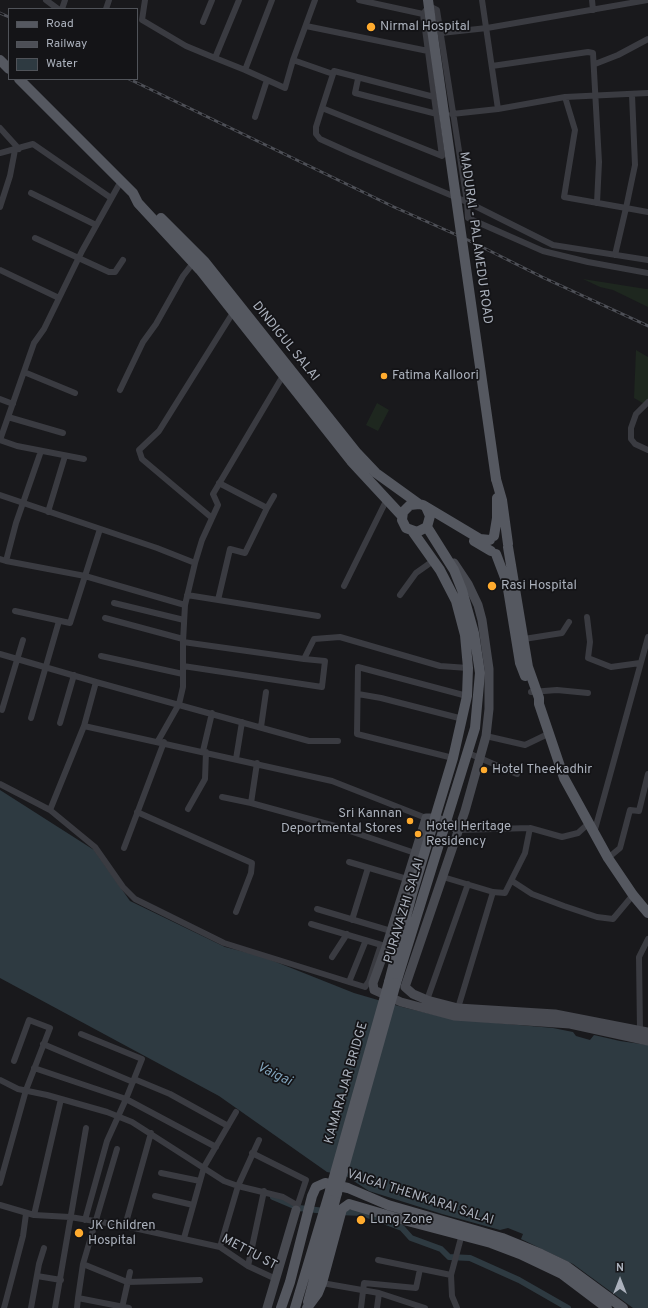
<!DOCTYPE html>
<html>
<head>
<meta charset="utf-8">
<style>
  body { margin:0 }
  #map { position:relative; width:648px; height:1308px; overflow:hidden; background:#19191c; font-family:Overpass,sans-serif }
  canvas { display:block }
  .legend { position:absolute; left:8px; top:8px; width:130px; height:72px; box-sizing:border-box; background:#141417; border:1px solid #505359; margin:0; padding:5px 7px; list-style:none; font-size:12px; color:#abb1bc }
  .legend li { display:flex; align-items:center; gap:8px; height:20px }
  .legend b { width:20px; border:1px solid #505359 }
  .north { position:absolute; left:600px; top:1260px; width:40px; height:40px; -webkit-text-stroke:3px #141417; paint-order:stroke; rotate:0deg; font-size:11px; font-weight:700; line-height:16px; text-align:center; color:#abb1bc }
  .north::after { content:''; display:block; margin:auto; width:14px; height:18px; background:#abb1bc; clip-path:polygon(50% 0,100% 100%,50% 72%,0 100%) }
</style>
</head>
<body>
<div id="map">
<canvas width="648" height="1308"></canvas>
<ul class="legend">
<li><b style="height:5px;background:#555860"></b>Road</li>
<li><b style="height:5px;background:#4d4f56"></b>Railway</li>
<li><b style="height:11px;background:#2e3a41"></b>Water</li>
</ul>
<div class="north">N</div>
</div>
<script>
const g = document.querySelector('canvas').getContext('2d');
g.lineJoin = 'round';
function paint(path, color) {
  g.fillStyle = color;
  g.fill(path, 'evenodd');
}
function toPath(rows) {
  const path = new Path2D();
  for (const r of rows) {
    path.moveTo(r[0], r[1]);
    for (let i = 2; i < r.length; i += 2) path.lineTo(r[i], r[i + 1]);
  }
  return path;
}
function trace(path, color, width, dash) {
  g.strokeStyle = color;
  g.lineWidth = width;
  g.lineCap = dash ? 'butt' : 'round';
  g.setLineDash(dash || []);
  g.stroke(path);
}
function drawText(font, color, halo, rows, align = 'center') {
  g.font = font + ' Overpass,sans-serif';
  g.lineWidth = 3.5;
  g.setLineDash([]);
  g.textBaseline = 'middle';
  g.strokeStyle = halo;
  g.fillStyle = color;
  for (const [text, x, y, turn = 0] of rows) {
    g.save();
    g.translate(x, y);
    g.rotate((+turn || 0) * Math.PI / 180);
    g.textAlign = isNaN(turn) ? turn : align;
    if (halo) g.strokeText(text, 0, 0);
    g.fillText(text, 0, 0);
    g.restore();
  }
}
paint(toPath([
  [583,279,646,289,648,289,648,307,613,290,600,287],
  [636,350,648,357,648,406,634,398],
  [377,403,389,410,378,431,366,425]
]), '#1e271f');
paint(toPath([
  [0,790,94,850,130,901,225,947,261,956,354,993,402,1007,452,1019,553,1028,573,1032,576,1036,590,1040,594,1035,620,1041,648,1045,648,1308,633,1308,573,1264,521,1239,523,1234,508,1228,500,1230,442,1214,369,1191,346,1176,327,1172,219,1096,0,978]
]), '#2e3a41');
trace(toPath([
  [273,1197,299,1208,325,1211],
  [339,1212,362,1213,402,1228,411,1238,441,1249,449,1257,470,1258,519,1280,568,1308]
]), '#2e3a41', 6);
trace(toPath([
  [46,0,58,9],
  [145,0,142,20,186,46,215,58,239,0],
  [315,0,293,60,333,74],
  [359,0,423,14,429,6,437,10,467,202,468,218,543,251,588,262,648,273],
  [592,0,593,10],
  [62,9,65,0],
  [106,9,109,0],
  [423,14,442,156,322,108,334,71,434,97],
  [203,22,212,0],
  [306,26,428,51],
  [441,33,487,28,648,0],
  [215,58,245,70,272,0],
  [595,64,618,55,648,39],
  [492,66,588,52,593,53,599,162,597,203],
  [245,70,285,88,293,60],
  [358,79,355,93,437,114],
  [565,97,575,130,564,197,626,208,635,165,632,95],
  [322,108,316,127,316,134,320,139,351,153,467,202,553,245,648,260],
  [498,109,565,97,648,93],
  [452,114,498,109,482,0],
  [255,117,267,80],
  [0,128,19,149],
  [0,153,33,144,111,198],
  [31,193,96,225],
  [0,207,10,176,15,150],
  [35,238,109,272,115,272,123,260],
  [615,255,626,208,648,212],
  [0,270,59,298],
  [24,372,75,393],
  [120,390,143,342,156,324,183,276,193,263],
  [0,399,13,404],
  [648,402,636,414,631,428,631,439,635,444,648,450],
  [8,417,63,433],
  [0,440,34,343,44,329,82,251,121,181],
  [0,440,17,446,84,459],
  [219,483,267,508,274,496],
  [0,495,157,548,195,563,185,605,183,642,304,659,314,639,340,637,440,666,468,668],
  [48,512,65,456],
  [212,518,142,459,139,450,159,431,234,311],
  [0,559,6,561,16,523,41,451],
  [6,561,85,576,185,605],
  [195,563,202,540,218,505,213,494,284,374],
  [344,586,386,501],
  [187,595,318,616],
  [400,595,416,573,433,561],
  [218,600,230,549,245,553,267,508],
  [114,603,184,620],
  [15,611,70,623,100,529],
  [587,617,590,642,588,658,611,667,640,663],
  [105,618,183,639],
  [524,639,562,633,569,622],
  [0,654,96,682,84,726,332,781,426,818],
  [101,656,183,674],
  [183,666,322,687,325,661,304,659],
  [96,682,309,741,338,741],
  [531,692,557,690,588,693],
  [358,694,381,698,463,719],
  [2,710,23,640],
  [31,718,59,621],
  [60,723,74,675],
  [261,727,266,692],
  [486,736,525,745,550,733],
  [158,741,179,704,183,687,183,642],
  [203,751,212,713],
  [468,753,517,774],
  [453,758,357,734,358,667,467,696],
  [236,759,242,722],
  [0,784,50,810,84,726],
  [222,797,251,803,335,826,415,853],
  [251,803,257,763],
  [188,809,205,779,206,752],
  [50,810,95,847,123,887,135,899,224,943,365,987,369,981,381,945],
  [137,812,252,863,251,873,236,912],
  [458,830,530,828,562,837,578,833,589,823],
  [594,833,648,637],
  [124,848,164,742],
  [608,858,620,848,630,810,639,811,648,774],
  [349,862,407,879],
  [443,877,493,892,505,893,525,853,530,828],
  [512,881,532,894,564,906,597,917,613,919,633,895],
  [317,909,391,931],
  [352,920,368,868],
  [311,924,385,946],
  [332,957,347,934],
  [349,982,366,940],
  [427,1000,468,884],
  [458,1008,493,892],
  [640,1031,639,957,648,939],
  [81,1034,142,1059,134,1079],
  [43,1044,133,1082],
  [34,1068,126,1099,134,1079,170,1094,228,1126],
  [0,1080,18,1089,47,1095,107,1112,132,1122,224,1181,238,1186,283,1197,297,1205],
  [252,1153,306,1180,297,1207],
  [161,1173,200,1181],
  [0,1183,26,1090,50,1028,29,1020,14,1061],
  [155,1196,193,1205],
  [0,1205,34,1215,70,1217,125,1226,220,1247,248,1266,276,1279],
  [34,1215,61,1099],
  [85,1220,107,1141,126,1099,216,1147],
  [125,1226,151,1133],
  [184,1238,204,1167,236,1112],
  [220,1247,238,1186,259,1140],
  [378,1260,451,1275],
  [83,1264,117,1149],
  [248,1266,264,1191],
  [37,1276,61,1280],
  [322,1283,379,1293,425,1308],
  [78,1298,83,1264,127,1282,200,1280],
  [4,1308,23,1236,26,1214],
  [31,1308,39,1264,44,1248],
  [55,1308,86,1128],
  [77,1308,78,1298,129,1308],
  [122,1308,130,1272],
  [361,1308,364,1283,416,1288,420,1269],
  [377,1308,379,1293],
  [457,1308,452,1296,451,1275,462,1234]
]), '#3a3b41', 6);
trace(toPath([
  [454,563,468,584,478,605,482,620,489,669,489,709,486,736,465,811,405,987,413,994,427,1000,458,1008,555,1014,648,1032],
  [458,830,447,822,434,818,426,818,386,947,373,983,374,990,401,1002,454,1016,570,1024,648,1041],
  [267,1308,296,1210]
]), '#484a51', 9);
trace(toPath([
  [428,0,430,15],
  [0,60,9,69],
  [19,79,133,193,138,203,200,270,351,461,402,516],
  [161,218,205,262,357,453,376,473,419,504],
  [496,479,502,500,508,544],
  [426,507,430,516,427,527,417,532,406,528,402,520,403,512,410,505,419,504,423,505,480,539,490,540],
  [494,536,497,518,497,498],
  [474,541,491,551],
  [508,547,528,667,539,698,539,704,564,778,608,858,633,895,648,913],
  [496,554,507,583,520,663,525,676],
  [389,982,412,894,453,758,467,696,468,668,465,635,456,601,440,570,413,532],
  [396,983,475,728,480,673,474,633,462,590,454,570,427,527],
  [308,1302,337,1193],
  [281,1308,290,1282,312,1196,316,1187,325,1183,348,1188,388,1205,502,1238,541,1254,566,1266,623,1308],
  [295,1308,330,1191],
  [307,1308,318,1293,322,1283,342,1209,349,1204,400,1219,491,1243,520,1254,562,1274,607,1308]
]), '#555860', 10);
const rail = toPath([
  [0,13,9,17],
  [129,79,394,207,468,240,542,277,648,326]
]);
trace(rail, '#4d4f56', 3);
trace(rail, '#141417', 1.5, [4.5]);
trace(toPath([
  [430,15,496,479],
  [330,1191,389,982],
  [337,1193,396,983]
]), '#555860', 10);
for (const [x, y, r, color] of [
  [371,27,5,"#ffab2e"],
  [384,376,4,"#ffab2e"],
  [492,586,5,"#ffab2e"],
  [484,770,4,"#ffab2e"],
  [410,821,4,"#ffab2e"],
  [418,834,4,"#ffab2e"],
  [361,1220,5,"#ffab2e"],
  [79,1233,5,"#ffab2e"]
]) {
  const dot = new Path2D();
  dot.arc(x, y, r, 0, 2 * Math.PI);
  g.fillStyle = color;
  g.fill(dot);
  trace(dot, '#141417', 1.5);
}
drawText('13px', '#abb1bc', '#141417', [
  ["Nirmal Hospital",380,27],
  ["Fatima Kalloori",392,376],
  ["Rasi Hospital",501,586],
  ["Hotel Theekadhir",492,770],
  ["Sri Kannan",402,814,"right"],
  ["Deportmental Stores",402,829,"right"],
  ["Hotel Heritage",426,827],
  ["Residency",426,842],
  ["Lung Zone",370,1220],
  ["JK Children",88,1226],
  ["Hospital",88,1241]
], 'left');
drawText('13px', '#abb1bc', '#141417', [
  ["MADURAI - PALAMEDU ROAD",475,238,82],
  ["DINDIGUL SALAI",285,342,51],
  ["PURAVAZHI SALAI",405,911,-73],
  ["KAMARAJAR BRIDGE",347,1083,-74],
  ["VAIGAI THENKARAI SALAI",420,1198,18],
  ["METTU ST",249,1253,28]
]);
drawText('italic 14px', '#80a2b9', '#141417', [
  ["Vaigai",274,1075,26]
]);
</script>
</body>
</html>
